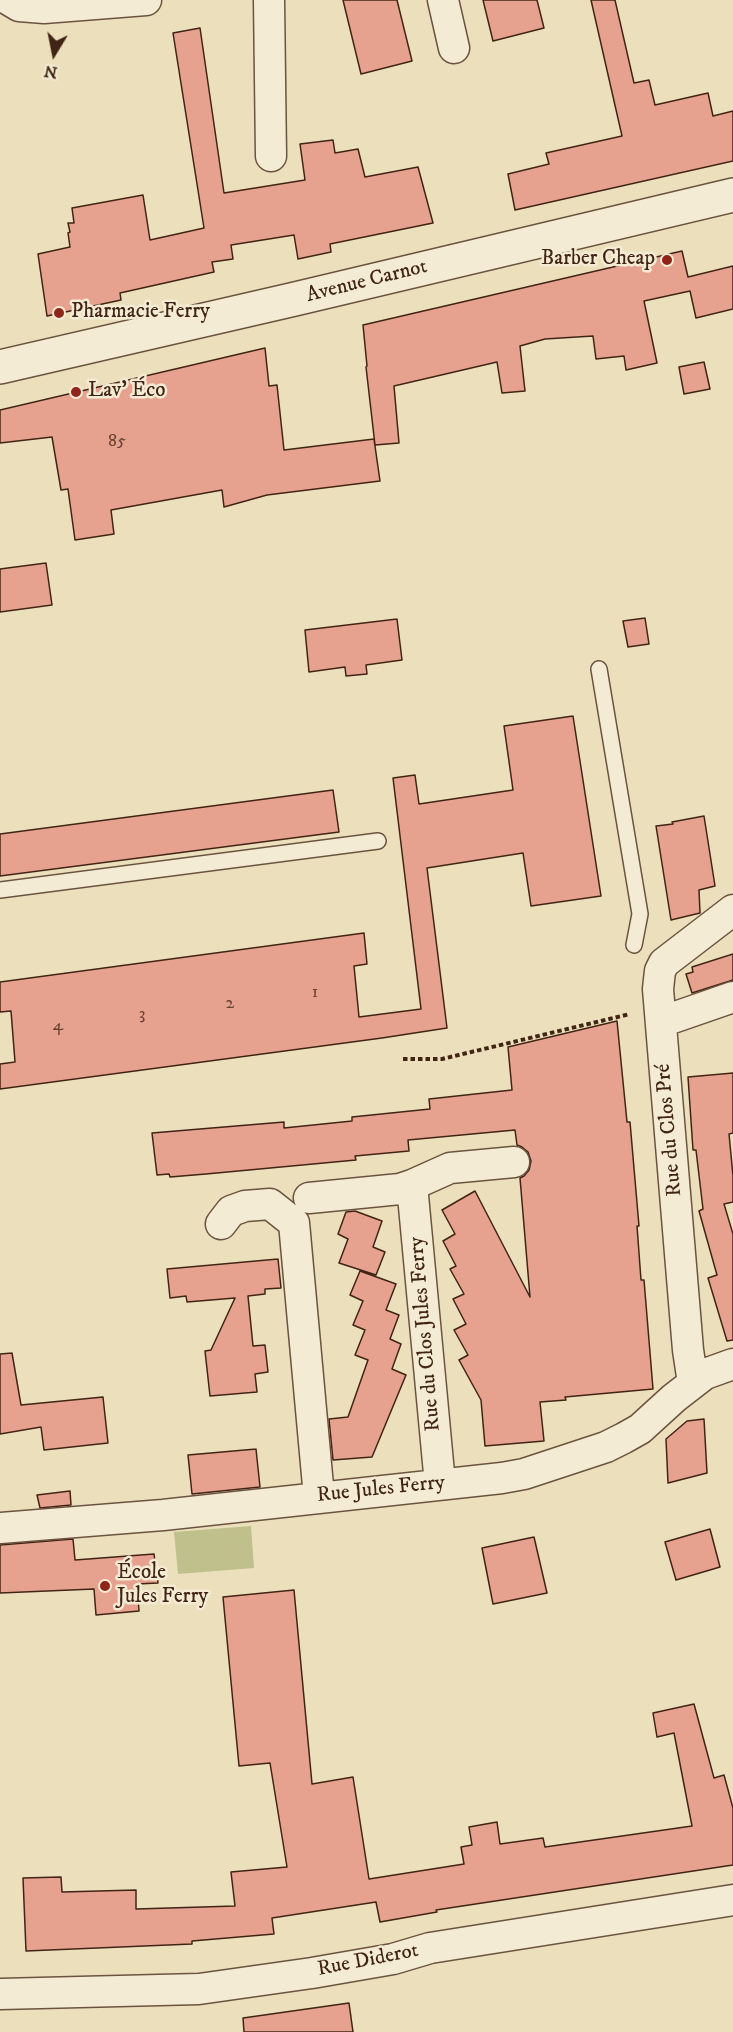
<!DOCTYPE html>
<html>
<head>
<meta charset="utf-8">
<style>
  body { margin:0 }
  #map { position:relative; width:733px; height:2032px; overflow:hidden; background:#ece0bc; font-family:"IM FELL DW Pica",serif }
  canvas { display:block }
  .north { position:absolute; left:24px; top:24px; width:60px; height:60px; -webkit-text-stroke:4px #f3ebd3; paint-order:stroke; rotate:190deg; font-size:16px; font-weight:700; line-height:24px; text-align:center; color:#412416 }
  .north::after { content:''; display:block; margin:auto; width:21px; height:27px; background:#412416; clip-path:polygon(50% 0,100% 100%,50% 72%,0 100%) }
</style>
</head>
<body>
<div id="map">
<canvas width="733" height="2032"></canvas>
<div class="north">N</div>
</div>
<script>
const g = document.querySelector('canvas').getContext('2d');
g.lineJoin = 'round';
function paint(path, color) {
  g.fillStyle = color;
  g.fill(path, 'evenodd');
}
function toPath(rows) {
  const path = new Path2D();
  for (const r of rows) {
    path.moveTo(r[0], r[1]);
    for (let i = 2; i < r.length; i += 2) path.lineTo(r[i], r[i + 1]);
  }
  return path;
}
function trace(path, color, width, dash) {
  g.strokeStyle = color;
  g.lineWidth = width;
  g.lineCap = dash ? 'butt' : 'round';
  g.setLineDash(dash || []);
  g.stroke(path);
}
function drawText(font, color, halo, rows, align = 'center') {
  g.font = font + ' "IM FELL DW Pica",serif';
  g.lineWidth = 5;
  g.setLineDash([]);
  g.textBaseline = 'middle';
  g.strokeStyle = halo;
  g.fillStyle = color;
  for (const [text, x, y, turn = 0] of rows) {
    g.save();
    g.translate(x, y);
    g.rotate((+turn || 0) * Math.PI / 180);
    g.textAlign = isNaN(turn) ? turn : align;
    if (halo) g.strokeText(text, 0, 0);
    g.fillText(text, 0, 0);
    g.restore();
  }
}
paint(toPath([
  [251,1526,254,1568,178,1574,174,1532]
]), '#bfc08c');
const building = toPath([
  [343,0,397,0,412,61,361,74,343,0],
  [483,0,537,0,544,28,493,41,483,0],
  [591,0,615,0,634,83,649,80,655,105,708,93,713,116,733,111,733,161,515,210,508,174,549,164,546,153,622,136,591,0],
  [200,28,224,193,305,180,300,144,333,140,335,153,358,149,365,177,418,167,433,223,330,244,331,252,298,259,294,235,231,245,233,259,212,262,214,272,120,293,121,300,47,316,38,254,70,247,68,233,70,232,68,223,74,223,72,208,143,195,150,240,204,228,173,33,200,28],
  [682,251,688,277,733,266,733,309,696,318,690,291,644,301,657,363,626,370,624,356,596,359,593,336,545,339,520,346,525,391,502,393,497,362,394,386,399,443,375,445,366,367,367,366,363,325,682,251],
  [265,348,269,386,277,385,284,450,374,439,380,481,267,495,224,507,222,490,111,510,114,534,75,540,68,489,61,490,52,437,0,443,0,410,265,348],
  [704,362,710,389,684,394,679,367,704,362],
  [46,563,52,605,0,612,0,569,46,563],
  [645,618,649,644,628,647,623,621,645,618],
  [397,619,402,660,366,665,367,674,346,676,345,667,309,672,305,630,397,619],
  [573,716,601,896,531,906,523,853,427,868,447,1028,382,1038,0,1089,0,1064,15,1062,11,1011,0,1012,0,982,364,933,367,964,354,966,359,1017,421,1009,393,778,415,775,419,804,513,790,504,726,573,716],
  [333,790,339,832,0,876,0,834,333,790],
  [704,816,715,886,699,890,700,913,671,920,656,826,673,824,672,822,704,816],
  [733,954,733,980,692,993,686,974,693,972,692,967,733,954],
  [617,1021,627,1122,630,1122,639,1226,637,1226,641,1280,644,1280,653,1389,565,1397,566,1400,540,1402,544,1441,485,1446,481,1400,459,1360,468,1355,454,1330,466,1324,453,1299,464,1294,450,1269,456,1266,443,1241,455,1234,442,1210,475,1191,530,1297,520,1178,524,1176,529,1170,531,1161,528,1152,522,1147,517,1145,515,1130,408,1140,409,1151,355,1156,356,1160,206,1174,170,1177,169,1174,157,1175,152,1133,284,1122,284,1128,352,1121,352,1117,430,1109,429,1099,512,1090,508,1047,617,1021],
  [733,1073,733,1133,729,1134,733,1176,733,1202,724,1204,733,1234,733,1340,727,1341,708,1278,717,1275,699,1211,703,1209,696,1150,693,1150,688,1077,733,1073],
  [355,1211,382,1221,373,1247,385,1252,376,1275,339,1263,348,1239,338,1234,346,1212,355,1211],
  [278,1259,281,1288,265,1289,265,1294,248,1296,253,1346,265,1345,268,1372,255,1374,257,1392,210,1396,205,1351,211,1350,235,1298,187,1302,186,1296,170,1298,167,1269,278,1259],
  [360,1271,396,1284,386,1310,399,1315,390,1339,401,1344,392,1369,406,1375,372,1457,333,1460,329,1419,348,1417,368,1360,355,1355,365,1330,353,1325,363,1301,350,1295,360,1271],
  [12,1353,21,1405,103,1397,108,1443,44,1450,41,1427,0,1434,0,1354,12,1353],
  [704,1419,707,1473,668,1483,666,1439,687,1421,704,1419],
  [256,1449,260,1487,192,1494,188,1455,256,1449],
  [70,1491,71,1505,40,1508,37,1495,70,1491],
  [710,1529,720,1567,676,1580,665,1542,710,1529],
  [534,1537,547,1593,493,1604,482,1548,534,1537],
  [73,1539,75,1560,154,1554,158,1583,137,1584,139,1611,96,1615,94,1589,0,1593,0,1545,73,1539],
  [294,1590,312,1784,353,1777,369,1879,464,1864,461,1847,472,1845,469,1827,497,1822,500,1844,543,1838,545,1847,692,1826,674,1733,657,1737,653,1713,694,1704,714,1778,724,1775,733,1808,733,1865,436,1910,437,1912,380,1922,376,1902,272,1918,274,1934,192,1941,192,1944,26,1951,23,1878,61,1877,62,1892,136,1890,136,1909,235,1906,231,1872,287,1867,270,1763,239,1766,223,1597,294,1590],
  [349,2003,353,2032,244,2032,243,2018,349,2003]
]);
paint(building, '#e7a28f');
trace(building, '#412416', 1.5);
const service = toPath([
  [599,669,640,914,634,945],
  [0,890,378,841]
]);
const minor = toPath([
  [9,0,19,6,44,8,146,0],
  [269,0,271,156],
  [443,0,454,48],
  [661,1022,733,997],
  [412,1185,440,1484],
  [309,1198,400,1189,412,1185,450,1168,514,1162],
  [221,1224,231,1211,245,1206,270,1204,294,1223,319,1497],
  [693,1383,688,1350,658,989,660,971,664,963,733,910],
  [0,1528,163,1515,502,1478,524,1474,606,1447,624,1438,640,1429,674,1398,705,1374,733,1364],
  [0,1994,199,1989,312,1973,393,1959,430,1948,733,1900]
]);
const tertiary = toPath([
  [0,367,295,299,733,195]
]);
trace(service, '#6c5340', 18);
trace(minor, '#6c5340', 33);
trace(tertiary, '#6c5340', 36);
trace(toPath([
  [403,1059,442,1059,630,1014]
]), '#412416', 4, [4.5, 3]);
trace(service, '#f3ebd3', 15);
trace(minor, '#f3ebd3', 30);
trace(tertiary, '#f3ebd3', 33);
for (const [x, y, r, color] of [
  [667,260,6,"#8f2418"],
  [59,313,6,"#8f2418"],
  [76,392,6,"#8f2418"],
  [105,1586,6,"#8f2418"]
]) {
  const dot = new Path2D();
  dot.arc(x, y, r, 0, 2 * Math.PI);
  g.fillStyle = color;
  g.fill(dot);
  trace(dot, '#f3ebd3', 2);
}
drawText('18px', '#6a4434', null, [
  ["85",117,442],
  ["1",315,993],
  ["2",230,1004],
  ["3",142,1015],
  ["4",58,1026]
]);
drawText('21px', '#412416', '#f3ebd3', [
  ["Barber Cheap",655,260,"right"],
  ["Pharmacie Ferry",71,313],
  ["Lav' Éco",88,392],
  ["École",117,1574],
  ["Jules Ferry",117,1598]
], 'left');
drawText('21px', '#412416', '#f3ebd3', [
  ["Avenue Carnot",367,282,-14],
  ["Rue du Clos Pré",670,1130,-95],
  ["Rue du Clos Jules Ferry",426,1334,-95],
  ["Rue Jules Ferry",381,1490,-6],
  ["Rue Diderot",368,1961,-11]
]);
</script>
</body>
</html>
